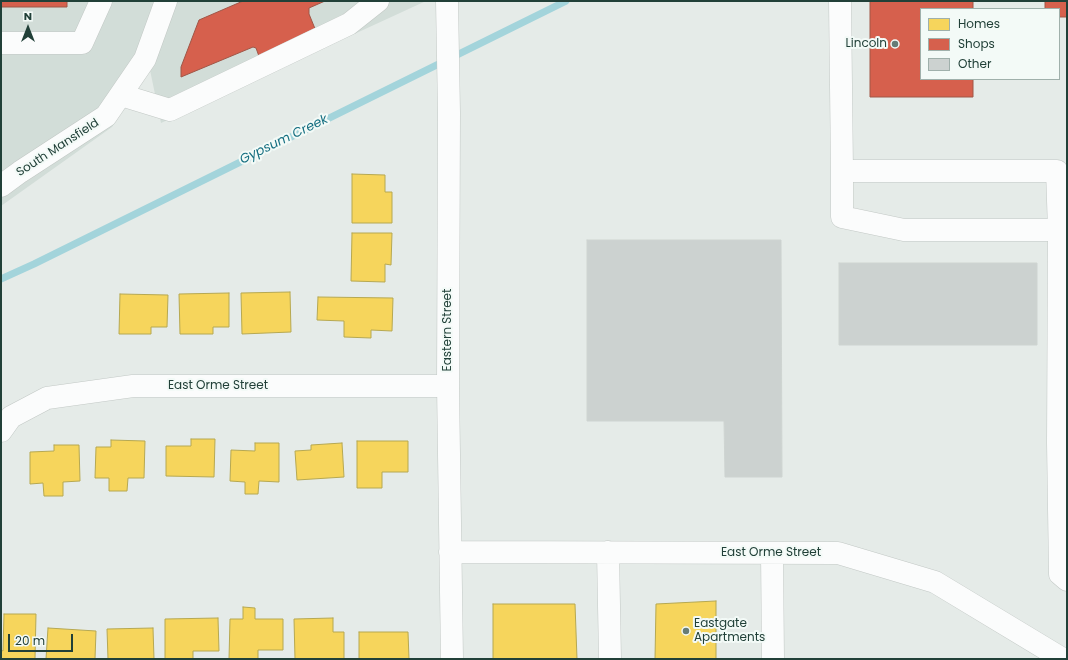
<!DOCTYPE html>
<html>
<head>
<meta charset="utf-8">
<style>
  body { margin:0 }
  #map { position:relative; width:1068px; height:660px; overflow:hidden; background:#e5ebe8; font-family:Poppins,sans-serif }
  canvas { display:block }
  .frame { position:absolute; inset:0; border:2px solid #214038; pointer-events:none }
  .legend { position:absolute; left:920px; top:8px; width:140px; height:72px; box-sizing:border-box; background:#f3faf7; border:1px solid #9fb0ab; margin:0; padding:5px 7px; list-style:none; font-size:12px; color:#214038 }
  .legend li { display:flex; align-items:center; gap:8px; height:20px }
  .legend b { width:20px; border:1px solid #9fb0ab }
  .north { position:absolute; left:8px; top:8px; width:40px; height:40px; -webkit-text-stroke:3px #f3faf7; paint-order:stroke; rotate:0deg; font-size:11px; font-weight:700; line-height:16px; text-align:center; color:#214038 }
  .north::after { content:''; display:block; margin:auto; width:14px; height:18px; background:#214038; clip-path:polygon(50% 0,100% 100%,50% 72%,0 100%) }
  .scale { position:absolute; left:8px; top:634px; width:65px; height:18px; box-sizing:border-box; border:2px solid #214038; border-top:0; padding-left:5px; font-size:12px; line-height:14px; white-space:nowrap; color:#214038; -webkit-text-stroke:3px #f3faf7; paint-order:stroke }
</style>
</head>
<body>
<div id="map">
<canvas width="1068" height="660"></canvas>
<div class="frame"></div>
<ul class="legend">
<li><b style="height:11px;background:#f6d55c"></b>Homes</li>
<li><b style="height:11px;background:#d6604d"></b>Shops</li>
<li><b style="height:11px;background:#ccd2d0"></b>Other</li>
</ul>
<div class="north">N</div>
<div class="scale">20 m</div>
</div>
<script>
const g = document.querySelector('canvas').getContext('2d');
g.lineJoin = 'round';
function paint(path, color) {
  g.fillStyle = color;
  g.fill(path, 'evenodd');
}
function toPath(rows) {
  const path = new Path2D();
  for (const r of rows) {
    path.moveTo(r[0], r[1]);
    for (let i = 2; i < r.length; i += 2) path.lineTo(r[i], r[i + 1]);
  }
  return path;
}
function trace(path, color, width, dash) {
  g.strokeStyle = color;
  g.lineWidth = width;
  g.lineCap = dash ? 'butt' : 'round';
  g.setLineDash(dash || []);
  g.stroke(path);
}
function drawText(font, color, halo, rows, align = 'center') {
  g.font = font + ' Poppins,sans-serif';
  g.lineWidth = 4;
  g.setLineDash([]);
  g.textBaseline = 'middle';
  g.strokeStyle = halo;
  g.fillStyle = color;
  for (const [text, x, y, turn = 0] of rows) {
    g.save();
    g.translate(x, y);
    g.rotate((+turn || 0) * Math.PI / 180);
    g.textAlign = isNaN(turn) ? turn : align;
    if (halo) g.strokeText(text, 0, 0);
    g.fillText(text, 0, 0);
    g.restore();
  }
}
paint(toPath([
  [1,1,426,1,161,123,150,70,112,127,1,206]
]), '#d2ddd8');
const homes = toPath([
  [352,174,385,175,385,192,392,192,392,223,352,223,352,174],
  [352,233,392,233,391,265,385,264,385,282,351,281,352,233],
  [290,292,291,332,242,334,241,293,290,292],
  [229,293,229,327,213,327,213,334,180,334,179,294,229,293],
  [120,294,168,295,167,327,151,327,151,334,119,334,120,294],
  [318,297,393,298,392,331,371,330,371,338,344,337,344,321,317,320,318,297],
  [191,439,215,439,214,477,166,476,166,446,191,446,191,439],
  [111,440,145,441,144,478,128,478,127,491,109,491,109,478,95,478,96,447,111,447,111,440],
  [357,441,408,441,408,472,382,472,382,488,357,488,357,441],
  [255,443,279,443,279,482,259,481,258,494,245,494,245,482,230,481,231,450,255,451,255,443],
  [342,443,344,477,297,480,295,451,311,450,311,445,342,443],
  [54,445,79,445,80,481,63,482,63,496,44,496,43,483,30,484,30,452,54,451,54,445],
  [716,601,716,659,655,659,656,604,716,601],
  [493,604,575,604,577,659,493,659,493,604],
  [243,607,255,608,255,619,283,619,283,650,258,650,258,659,229,659,230,619,243,619,243,607],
  [4,614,36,614,35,659,1,659,1,650,3,651,4,614],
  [218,618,219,651,193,651,193,659,165,659,165,619,218,618],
  [333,618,333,632,344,632,344,659,295,659,294,619,333,618],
  [48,628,96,631,95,659,46,659,48,628],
  [153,628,154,659,108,659,107,629,153,628],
  [359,632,408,632,409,659,359,659,359,632]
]);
paint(homes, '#f6d55c');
trace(homes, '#b6a851', 1);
const shops = toPath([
  [1,1,67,1,67,7,1,7,1,1],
  [243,1,325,1,309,8,309,14,318,36,260,59,256,48,253,47,181,77,181,67,199,20,243,1],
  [870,1,973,1,973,9,921,9,921,79,973,79,973,97,870,97,870,1],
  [1045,1,1067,1,1067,17,1059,17,1059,9,1045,9,1045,1]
]);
paint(shops, '#d6604d');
trace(shops, '#a05647', 1);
trace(toPath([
  [1,279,34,264,566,1]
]), '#a3d4db', 7);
const building = toPath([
  [587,240,781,240,782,477,725,477,724,421,587,421,587,240],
  [839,263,1037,263,1037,345,839,345,839,263]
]);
paint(building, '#ccd2d0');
trace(building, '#ced4d1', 1);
const minor = toPath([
  [447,1,449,113,448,386,452,659],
  [840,1,842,171,842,217,904,230,1059,230,1057,171,842,171],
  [1,43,82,43,101,1],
  [121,95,170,110,349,24,378,1],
  [1,186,20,172,106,116,145,59,166,1],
  [1059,230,1058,443,1060,574,1067,580],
  [1,431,11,417,47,398,133,386,448,386],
  [450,552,838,553,935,582,1061,658,1067,659],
  [608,552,610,659],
  [772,553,773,659]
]);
trace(minor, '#c2c8c5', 23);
trace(minor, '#fbfcfc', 22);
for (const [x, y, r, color] of [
  [895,44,4,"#667c76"],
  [686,631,4,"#667c76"]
]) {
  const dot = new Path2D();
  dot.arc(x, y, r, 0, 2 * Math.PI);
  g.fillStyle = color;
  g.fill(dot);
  trace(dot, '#f3faf7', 1.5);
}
drawText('12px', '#214038', '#f3faf7', [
  ["Lincoln",887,44],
  ["Eastgate",694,624,"left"],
  ["Apartments",694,638,"left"]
], 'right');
drawText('12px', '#214038', '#f3faf7', [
  ["South Mansfield",58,148,-33],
  ["Eastern Street",448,330,-90],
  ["East Orme Street",218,386],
  ["East Orme Street",771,553]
]);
drawText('italic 13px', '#166f81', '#f3faf7', [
  ["Gypsum Creek",284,140,-26]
]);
</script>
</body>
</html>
